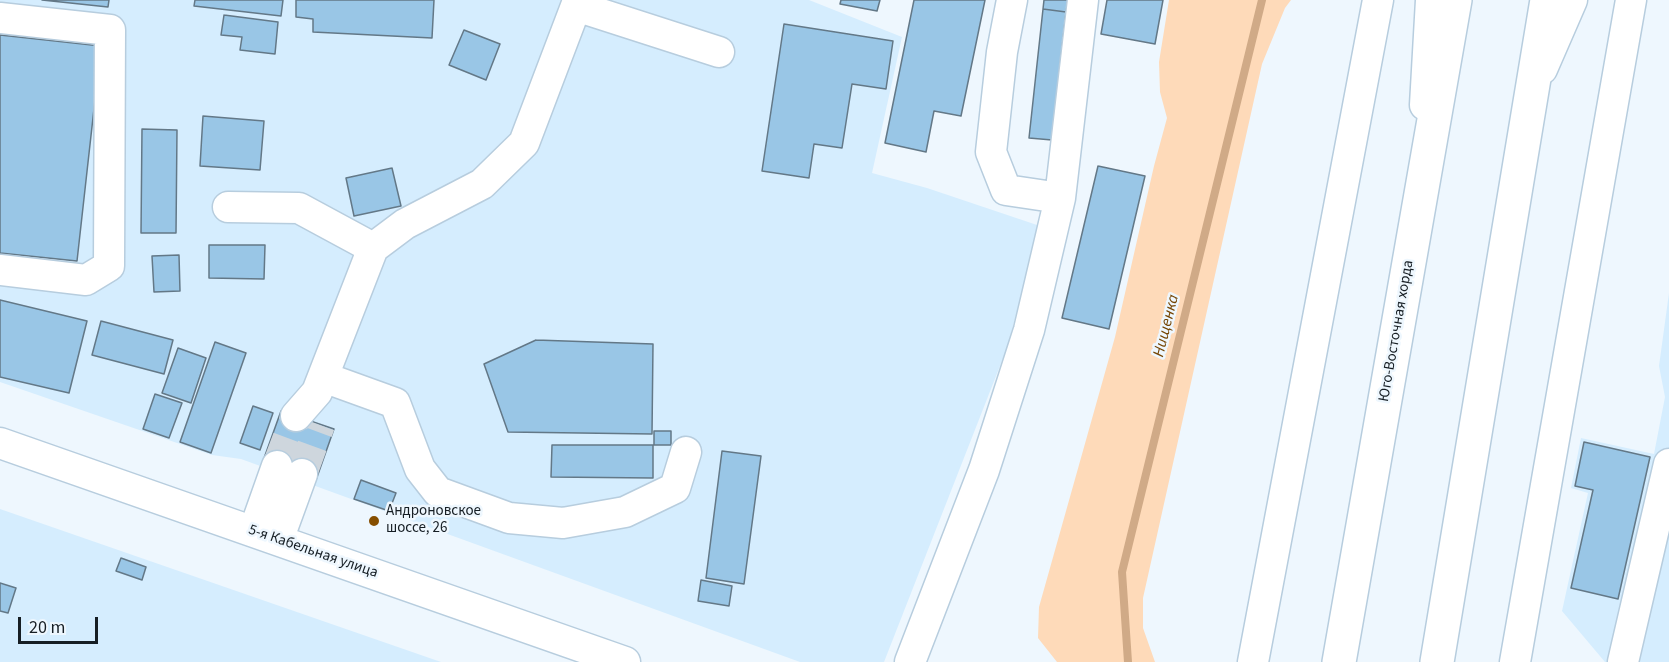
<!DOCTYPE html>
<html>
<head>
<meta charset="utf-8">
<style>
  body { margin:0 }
  #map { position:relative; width:1669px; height:662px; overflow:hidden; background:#eef7fe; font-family:"Source Sans 3",sans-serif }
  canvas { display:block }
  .scale { position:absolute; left:18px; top:617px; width:80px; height:27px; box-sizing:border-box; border:3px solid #161e24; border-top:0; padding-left:8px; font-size:18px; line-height:21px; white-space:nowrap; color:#161e24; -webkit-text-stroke:4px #eef7fe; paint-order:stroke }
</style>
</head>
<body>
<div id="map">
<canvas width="1669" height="662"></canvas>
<div class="scale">20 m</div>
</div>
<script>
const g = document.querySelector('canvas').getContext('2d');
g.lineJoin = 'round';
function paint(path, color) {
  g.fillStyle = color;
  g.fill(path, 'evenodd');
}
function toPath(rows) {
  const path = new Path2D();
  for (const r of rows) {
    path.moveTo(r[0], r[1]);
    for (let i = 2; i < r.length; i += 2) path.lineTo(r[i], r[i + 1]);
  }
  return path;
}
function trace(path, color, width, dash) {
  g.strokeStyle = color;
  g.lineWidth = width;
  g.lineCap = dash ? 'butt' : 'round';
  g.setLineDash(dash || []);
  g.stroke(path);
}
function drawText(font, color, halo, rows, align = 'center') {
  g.font = font + ' "Source Sans 3",sans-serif';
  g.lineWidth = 5;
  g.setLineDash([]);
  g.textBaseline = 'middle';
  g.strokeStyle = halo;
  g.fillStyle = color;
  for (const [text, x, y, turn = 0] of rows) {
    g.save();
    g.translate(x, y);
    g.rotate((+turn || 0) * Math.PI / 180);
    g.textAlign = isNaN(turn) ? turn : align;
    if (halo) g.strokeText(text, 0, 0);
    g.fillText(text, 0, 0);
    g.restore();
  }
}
paint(toPath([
  [0,0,809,0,902,37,872,173,927,188,1040,226,1007,348,884,662,800,662,241,459,212,455,0,382],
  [1669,293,1669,662,1605,662,1562,611,1588,493,1571,488,1581,438,1654,454,1665,397,1659,366],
  [0,509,441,662,0,662]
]), '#d5edfe');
paint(toPath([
  [1169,0,1291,0,1285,8,1262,64,1143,598,1143,628,1155,662,1057,662,1038,638,1039,607,1115,337,1154,166,1167,118,1160,92,1159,62]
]), '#fedab9');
trace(toPath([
  [1128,662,1122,572,1262,0]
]), '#d0aa87', 8);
const building = toPath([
  [42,0,109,0,108,7,42,0],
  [195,0,283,0,281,16,194,6,195,0],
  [296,0,434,0,432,38,313,32,313,19,296,17,296,0],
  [841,0,880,0,877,11,840,4,841,0],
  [914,0,985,0,961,116,934,111,926,152,885,143,914,0],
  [1044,0,1068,0,1066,12,1043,9,1044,0],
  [1107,0,1163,0,1155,44,1101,34,1107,0],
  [1043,9,1066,12,1052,140,1029,138,1043,9],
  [224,15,278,22,275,54,240,50,242,37,221,35,224,15],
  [784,24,893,41,886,89,852,84,842,148,814,144,809,178,762,171,784,24],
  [464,30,500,44,486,80,449,65,464,30],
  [0,35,101,46,77,261,0,253,0,35],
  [203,116,264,121,260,170,200,166,203,116],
  [142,129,177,130,176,233,141,233,142,129],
  [1098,166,1145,176,1109,329,1062,318,1098,166],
  [392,168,401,206,354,216,346,178,392,168],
  [209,245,265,245,264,279,209,278,209,245],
  [179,255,180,291,154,292,152,256,179,255],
  [0,300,87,321,69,393,0,377,0,300],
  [101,321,173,340,164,374,92,355,101,321],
  [536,340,653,344,652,434,508,432,484,364,536,340],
  [215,342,246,353,211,453,180,442,215,342],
  [178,348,206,358,191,403,162,393,178,348],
  [155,394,182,403,169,438,143,429,155,394],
  [253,406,273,413,260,450,240,443,253,406],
  [281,411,334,429,316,480,263,461,281,411],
  [654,431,671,431,671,445,654,445,654,431],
  [1584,442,1650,457,1618,599,1571,588,1593,490,1575,486,1584,442],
  [552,445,653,445,653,478,551,477,552,445],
  [722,451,761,456,744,584,706,578,722,451],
  [361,480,396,493,389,511,354,499,361,480],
  [121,558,146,567,142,580,116,571,121,558],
  [701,580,732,586,729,606,698,601,701,580],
  [0,583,16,588,8,613,0,611,0,583]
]);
paint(building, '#99c6e6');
trace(building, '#637887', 1.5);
trace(toPath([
  [277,466,296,416],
  [302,474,320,425]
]), '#ced6dd', 30, [30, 15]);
const minor = toPath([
  [1012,0,1002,52,991,152,1006,190,1060,198],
  [0,18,110,30,109,266,86,280,0,270],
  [1542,69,1572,0],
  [1425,105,1431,0],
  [228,207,299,208,373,248],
  [323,377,395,403,420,469,438,492,509,518,563,523,625,512,675,488,686,452],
  [296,416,317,392,373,248,405,224,482,184,524,143,576,6,719,52],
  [0,443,625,662],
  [254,531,277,466],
  [278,540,302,474],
  [910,662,984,470,1029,330,1060,198,1083,0],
  [1253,662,1378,0],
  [1515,662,1631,0],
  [1623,662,1669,464]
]);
const major = toPath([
  [1339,662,1455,0],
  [1437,662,1547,0]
]);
trace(minor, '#b7cdde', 33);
trace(major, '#b7cdde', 36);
trace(minor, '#fff', 30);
trace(major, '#fff', 33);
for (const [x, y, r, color] of [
  [374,521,6,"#854e00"]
]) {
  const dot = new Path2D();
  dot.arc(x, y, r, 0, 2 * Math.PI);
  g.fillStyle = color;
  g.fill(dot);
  trace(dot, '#eef7fe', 2);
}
drawText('15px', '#161e24', '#eef7fe', [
  ["Юго-Восточная хорда",1397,331,-80],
  ["5-я Кабельная улица",313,552,19]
]);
drawText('15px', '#161e24', '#eef7fe', [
  ["Андроновское",386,512],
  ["шоссе, 26",386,529]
], 'left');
drawText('italic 16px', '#744402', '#eef7fe', [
  ["Нищенка",1167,326,-76]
]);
</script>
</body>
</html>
